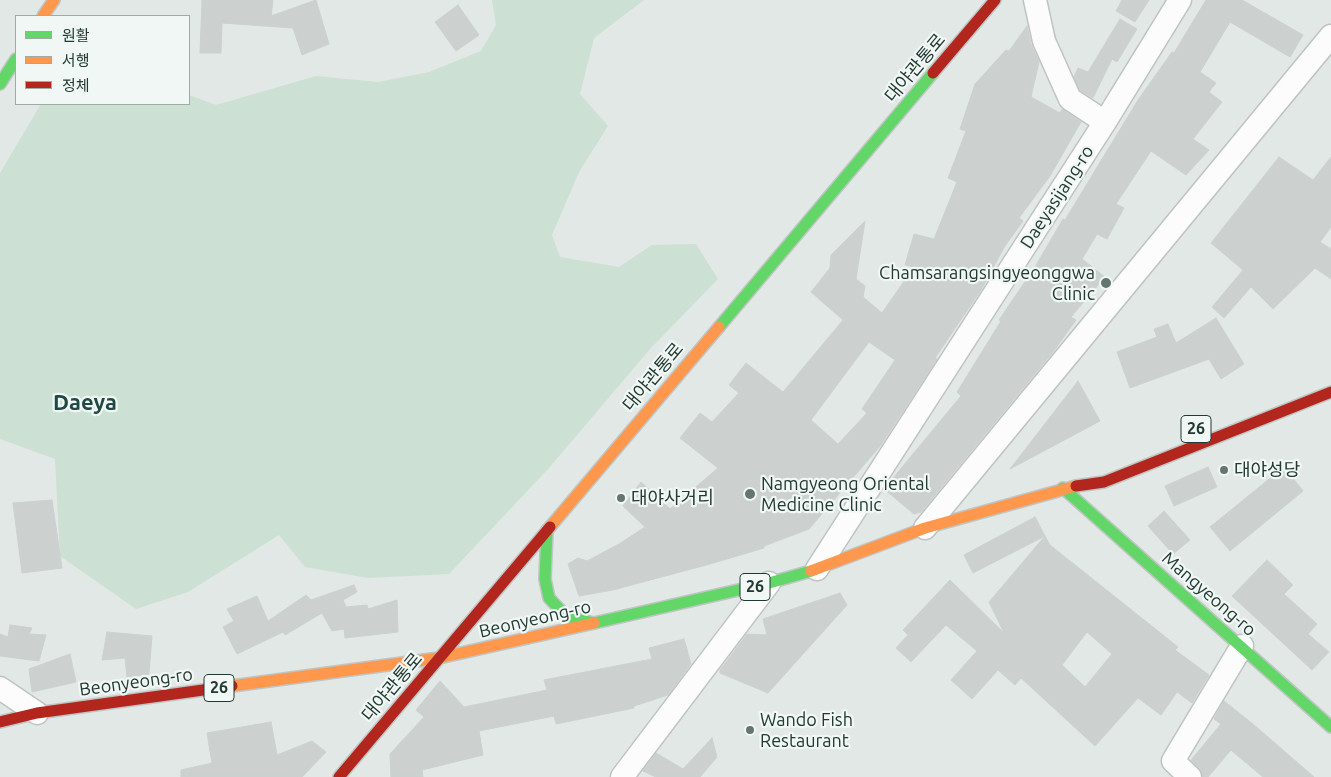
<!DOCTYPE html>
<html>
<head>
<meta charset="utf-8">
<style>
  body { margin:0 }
  #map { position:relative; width:1331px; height:777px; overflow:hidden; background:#e2e8e5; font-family:Ubuntu,"Noto Sans KR",sans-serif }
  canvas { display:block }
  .legend { position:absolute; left:15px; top:15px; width:175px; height:90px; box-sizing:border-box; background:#f0f7f4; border:1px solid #9eaba7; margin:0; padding:6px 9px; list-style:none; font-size:15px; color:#223934 }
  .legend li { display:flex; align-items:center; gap:10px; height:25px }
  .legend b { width:25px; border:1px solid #9eaba7 }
</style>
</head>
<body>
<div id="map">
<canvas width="1331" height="777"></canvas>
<ul class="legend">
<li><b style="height:6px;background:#63d668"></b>원활</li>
<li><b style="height:6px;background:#ff974d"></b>서행</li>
<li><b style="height:6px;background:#b3261e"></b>정체</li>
</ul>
</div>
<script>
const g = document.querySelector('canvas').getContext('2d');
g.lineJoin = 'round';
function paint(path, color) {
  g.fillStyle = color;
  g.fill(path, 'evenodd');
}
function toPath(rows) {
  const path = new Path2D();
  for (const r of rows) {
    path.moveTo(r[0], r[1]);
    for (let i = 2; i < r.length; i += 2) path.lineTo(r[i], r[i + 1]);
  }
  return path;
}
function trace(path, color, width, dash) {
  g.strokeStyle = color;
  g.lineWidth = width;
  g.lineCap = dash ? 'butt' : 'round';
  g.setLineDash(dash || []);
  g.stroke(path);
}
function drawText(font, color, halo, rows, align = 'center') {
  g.font = font + ' Ubuntu,"Noto Sans KR",sans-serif';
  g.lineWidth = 4.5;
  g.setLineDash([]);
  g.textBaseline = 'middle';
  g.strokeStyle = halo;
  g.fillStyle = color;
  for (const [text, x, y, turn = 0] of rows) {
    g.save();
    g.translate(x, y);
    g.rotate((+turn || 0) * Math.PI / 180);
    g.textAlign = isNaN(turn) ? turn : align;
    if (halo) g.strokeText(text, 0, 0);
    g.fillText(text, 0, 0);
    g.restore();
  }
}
paint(toPath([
  [492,0,644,0,594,38,580,94,608,126,579,172,552,235,560,257,619,267,652,245,696,244,718,279,651,348,548,469,449,574,368,578,305,567,279,535,188,592,136,609,60,556,55,459,0,439,0,173,41,104,189,104,189,95,216,105,316,76,378,82,429,72,481,51,496,25]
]), '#cce0d3');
const building = toPath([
  [202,0,273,0,271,16,316,0,329,44,302,55,293,28,222,23,221,53,200,53,202,0],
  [1122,0,1149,0,1135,22,1116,11,1122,0],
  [1206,0,1242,0,1303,35,1290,57,1230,22,1200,72,1216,83,1209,92,1222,102,1193,139,1209,150,1186,175,1151,151,1116,204,1124,208,1107,239,1097,234,1082,259,1105,277,1071,317,1076,320,1053,352,921,512,914,514,884,489,961,396,957,392,1001,321,999,320,1035,267,1063,219,1065,220,1138,100,1172,52,1174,53,1206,0],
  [458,5,479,35,456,51,435,22,458,5],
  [1120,19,1137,29,1117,62,1112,59,1093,98,1080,90,1074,77,1078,68,1088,72,1120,19],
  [1027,26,1031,44,1039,62,1031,97,1060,113,1062,109,1081,122,1050,176,1019,218,1023,221,1005,246,981,290,935,358,937,359,881,445,809,529,764,546,764,548,710,564,613,590,579,596,568,564,578,558,587,561,619,544,645,527,623,506,641,482,670,509,718,468,680,438,700,413,712,422,739,393,729,385,746,363,783,392,843,320,811,292,830,268,831,255,865,221,856,279,865,286,863,297,882,313,914,267,905,265,914,234,934,239,957,182,948,178,966,131,960,129,975,84,1006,50,1009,51,1027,26],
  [869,342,895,360,862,409,867,413,838,444,811,420,869,342],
  [1279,157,1313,180,1331,157,1331,227,1320,242,1331,249,1331,279,1315,268,1273,309,1251,287,1224,318,1212,307,1243,270,1211,243,1279,157],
  [1216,318,1244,364,1221,379,1209,359,1130,388,1117,352,1157,337,1154,329,1168,324,1176,343,1216,318],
  [1078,381,1100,421,1010,469,1078,381],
  [1208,467,1217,487,1174,506,1165,486,1208,467],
  [1284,467,1303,491,1230,551,1210,527,1284,467],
  [52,500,62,568,22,573,13,503,52,500],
  [1164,511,1190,540,1173,554,1148,526,1164,511],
  [1035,517,1045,536,973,573,964,555,1035,517],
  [1045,536,1050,545,1178,647,1175,650,1209,675,1192,703,1177,692,1161,715,1138,698,1095,746,1021,678,1015,685,998,670,972,699,951,680,977,651,946,625,911,662,896,648,908,635,903,630,950,580,1004,633,989,602,1045,536],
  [1087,632,1112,654,1085,687,1062,665,1087,632],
  [1267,560,1293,585,1284,594,1317,624,1308,634,1329,652,1312,670,1232,596,1267,560],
  [354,585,357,592,343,600,346,607,367,605,368,609,397,600,398,632,345,638,344,629,332,631,322,613,285,635,283,632,237,654,223,627,234,621,227,609,257,596,268,621,306,595,311,600,354,585],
  [840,593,847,605,768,693,720,673,720,670,747,634,767,635,763,619,840,593],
  [10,625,32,628,29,634,46,635,39,661,0,656,0,634,8,637,10,625],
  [107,632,152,636,149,674,127,677,125,658,102,660,107,632],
  [684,639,691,664,668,695,634,706,634,708,556,724,554,716,479,731,483,755,422,770,423,777,391,777,390,754,424,717,416,710,440,681,464,707,547,690,544,680,652,659,649,648,684,639],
  [70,654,76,682,32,692,29,669,70,654],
  [1224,701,1253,724,1314,777,1263,777,1231,750,1208,777,1203,777,1199,768,1191,760,1221,724,1214,719,1224,701],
  [271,722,277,755,312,741,326,752,302,777,181,777,181,770,212,763,207,733,271,722],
  [712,738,717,757,700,777,656,777,643,771,656,753,683,769,712,738]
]);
paint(building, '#ccd1cf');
trace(building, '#cbd1ce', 1);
const street = toPath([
  [1035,0,1044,41,1070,99,1105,122],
  [925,528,1331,36],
  [817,569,1105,122,1180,0],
  [0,688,37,713],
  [622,777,769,583],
  [1190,777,1173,761,1242,646]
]);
const fast = toPath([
  [0,84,16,59],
  [719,327,933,73],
  [1063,488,1331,727],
  [547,530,545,579,549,598,566,616,593,623],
  [594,623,769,583,811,571]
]);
const slow = toPath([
  [43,16,54,0],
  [550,527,719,327],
  [811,571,925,528,1076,486],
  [232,686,439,658,594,623]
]);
const jam = toPath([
  [933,73,995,0],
  [1076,486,1104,482,1331,392],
  [0,722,37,713,232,686],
  [339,777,550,527]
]);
trace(street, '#bfc4c2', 25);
trace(fast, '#bfc5c3', 14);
trace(slow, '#bfc5c3', 14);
trace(jam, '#bfc5c3', 14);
trace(street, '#fbfcfb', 22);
trace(fast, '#63d668', 11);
trace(slow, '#ff974d', 11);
trace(jam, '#b3261e', 11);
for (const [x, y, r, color] of [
  [1106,283,6,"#657672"],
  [1224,470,5,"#657672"],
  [750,494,6,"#657672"],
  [621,498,5,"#657672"],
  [750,730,5,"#657672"]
]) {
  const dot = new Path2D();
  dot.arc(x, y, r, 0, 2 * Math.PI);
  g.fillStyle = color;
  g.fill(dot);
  trace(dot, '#f0f7f4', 2);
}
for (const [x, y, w] of [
  [1196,429,30],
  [755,587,30],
  [219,688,30]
]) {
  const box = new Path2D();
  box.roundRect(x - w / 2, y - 13.5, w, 27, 4);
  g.fillStyle = '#f0f7f4';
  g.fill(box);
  trace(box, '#223934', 1);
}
drawText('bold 16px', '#223934', null, [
  ["26",1196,429],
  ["26",755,587],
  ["26",219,688]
]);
drawText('18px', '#223934', '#f0f7f4', [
  ["대야관통로",915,68,-50],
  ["Daeyasijang-ro",1057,197,-57],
  ["대야관통로",653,377,-50],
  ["Mangyeong-ro",1209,594,41],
  ["Beonyeong-ro",535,619,-13],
  ["Beonyeong-ro",136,682,-8],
  ["대야관통로",392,687,-50]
]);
drawText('18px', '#223934', '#f0f7f4', [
  ["Chamsarangsingyeonggwa",1095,273,"right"],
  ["Clinic",1095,294,"right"],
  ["대야성당",1234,470],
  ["Namgyeong Oriental",761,484],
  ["Medicine Clinic",761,505],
  ["대야사거리",631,498],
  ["Wando Fish",760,720],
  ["Restaurant",760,741]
], 'left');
drawText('bold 22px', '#1f4942', '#f0f7f4', [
  ["Daeya",85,403]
]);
</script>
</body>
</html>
